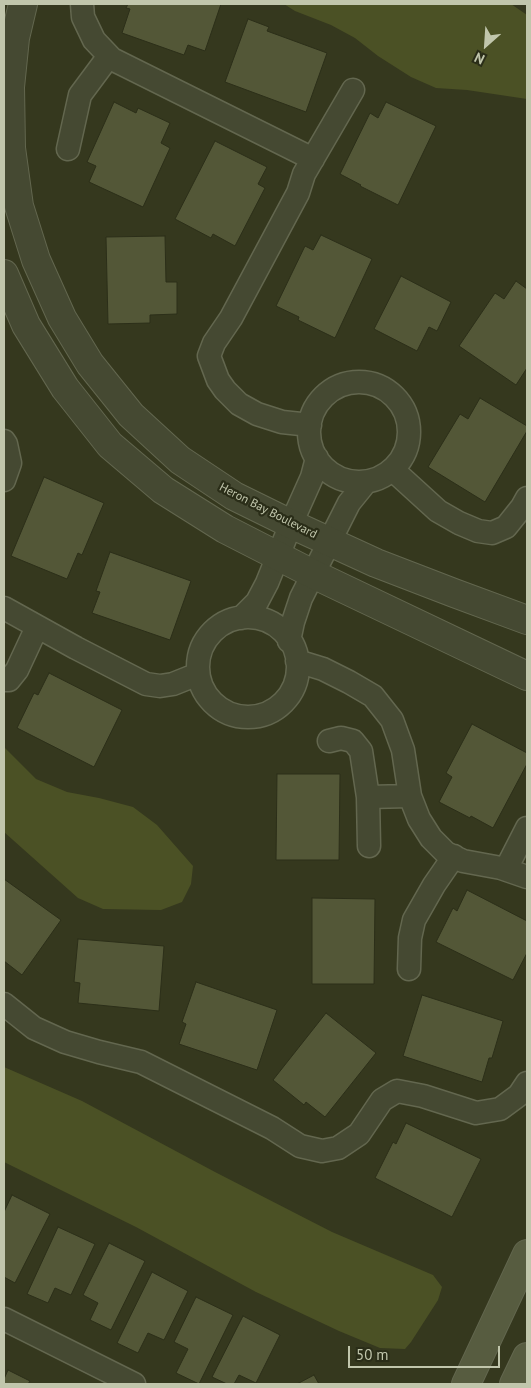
<!DOCTYPE html>
<html>
<head>
<meta charset="utf-8">
<style>
  body { margin:0 }
  #map { position:relative; width:531px; height:1388px; overflow:hidden; background:#35381e; font-family:"PT Sans",sans-serif }
  canvas { display:block }
  .frame { position:absolute; inset:0; border:5px solid #c1c6ac; pointer-events:none }
  .north { position:absolute; left:461px; top:20px; width:50px; height:50px; -webkit-text-stroke:4px #2a2d18; paint-order:stroke; rotate:206deg; font-size:14px; font-weight:700; line-height:20px; text-align:center; color:#c1c6ac }
  .north::after { content:''; display:block; margin:auto; width:18px; height:22px; background:#c1c6ac; clip-path:polygon(50% 0,100% 100%,50% 72%,0 100%) }
  .scale { position:absolute; left:348px; top:1346px; width:152px; height:22px; box-sizing:border-box; border:2px solid #c1c6ac; border-top:0; padding-left:6px; font-size:15px; line-height:18px; white-space:nowrap; color:#c1c6ac; -webkit-text-stroke:4px #2a2d18; paint-order:stroke }
</style>
</head>
<body>
<div id="map">
<canvas width="531" height="1388"></canvas>
<div class="frame"></div>
<div class="north">N</div>
<div class="scale">50 m</div>
</div>
<script>
const g = document.querySelector('canvas').getContext('2d');
g.lineJoin = 'round';
function paint(path, color) {
  g.fillStyle = color;
  g.fill(path, 'evenodd');
}
function toPath(rows) {
  const path = new Path2D();
  for (const r of rows) {
    if (r.length === 3) {
      path.moveTo(r[0] + r[2], r[1]);
      path.arc(r[0], r[1], r[2], 0, 2 * Math.PI);
      continue;
    }
    path.moveTo(r[0], r[1]);
    for (let i = 2; i < r.length; i += 2) path.lineTo(r[i], r[i + 1]);
  }
  return path;
}
function trace(path, color, width, dash) {
  g.strokeStyle = color;
  g.lineWidth = width;
  g.lineCap = dash ? 'butt' : 'round';
  g.setLineDash(dash || []);
  g.stroke(path);
}
function drawText(font, color, halo, rows, align = 'center') {
  g.font = font + ' "PT Sans",sans-serif';
  g.lineWidth = 4.5;
  g.setLineDash([]);
  g.textBaseline = 'middle';
  g.strokeStyle = halo;
  g.fillStyle = color;
  for (const [text, x, y, turn = 0] of rows) {
    g.save();
    g.translate(x, y);
    g.rotate((+turn || 0) * Math.PI / 180);
    g.textAlign = isNaN(turn) ? turn : align;
    if (halo) g.strokeText(text, 0, 0);
    g.fillText(text, 0, 0);
    g.restore();
  }
}
paint(toPath([
  [284,4,511,4,527,15,527,99,467,90,436,88,411,77,378,56,355,38,331,25,295,11],
  [4,747,36,779,67,792,99,798,133,807,157,825,193,866,191,884,182,902,161,910,103,909,78,898,4,832],
  [4,1067,82,1101,215,1172,332,1232,433,1275,442,1287,438,1300,411,1342,405,1349,380,1348,339,1331,256,1292,136,1227,4,1162]
]), '#4b5125');
const building = toPath([
  [128,4,221,4,205,51,188,45,184,55,122,33,130,9,126,8,128,4],
  [248,19,269,27,267,31,327,53,306,112,225,82,248,19],
  [114,102,136,113,138,108,170,123,161,143,170,148,143,207,89,182,96,166,87,162,114,102],
  [386,102,436,126,398,205,360,186,361,185,340,174,370,113,378,118,386,102],
  [215,141,267,167,258,184,265,188,235,246,213,234,211,238,175,219,215,141],
  [321,235,372,259,335,338,298,320,299,317,276,306,305,246,313,250,321,235],
  [165,236,166,282,177,282,177,314,150,315,150,323,108,324,106,237,165,236],
  [401,276,451,302,437,331,429,327,417,351,374,329,401,276],
  [516,281,527,289,527,368,516,385,459,346,495,293,504,299,516,281],
  [480,398,527,426,527,431,485,502,428,467,460,414,468,419,480,398],
  [44,477,104,503,82,555,78,553,67,579,11,556,44,477],
  [110,552,191,581,170,640,92,613,100,592,96,591,110,552],
  [49,673,122,710,94,767,17,728,34,693,38,695,49,673],
  [472,724,527,753,527,764,493,828,471,816,470,818,439,802,452,777,446,773,472,724],
  [277,774,340,774,339,860,276,860,277,774],
  [4,879,61,920,22,975,4,961,4,879],
  [467,890,527,921,527,953,513,980,436,942,453,908,457,911,467,890],
  [312,898,375,899,374,984,312,984,312,898],
  [78,939,164,946,159,1011,78,1003,80,983,74,982,78,939],
  [196,982,277,1010,257,1070,179,1044,186,1024,182,1022,196,982],
  [422,995,503,1021,492,1058,489,1058,482,1082,403,1056,422,995],
  [326,1013,376,1053,325,1117,306,1102,304,1105,273,1080,326,1013],
  [406,1123,481,1159,452,1217,375,1178,393,1142,396,1144,406,1123],
  [12,1195,50,1214,15,1283,4,1277,4,1212,12,1195],
  [58,1227,95,1244,71,1295,55,1288,48,1303,27,1294,58,1227],
  [109,1243,145,1261,111,1330,90,1320,98,1303,83,1295,109,1243],
  [152,1272,188,1291,164,1340,148,1333,138,1353,117,1343,152,1272],
  [196,1297,233,1315,199,1384,176,1373,188,1349,174,1342,196,1297],
  [243,1316,280,1335,256,1383,239,1375,234,1384,227,1384,212,1377,243,1316],
  [8,1370,30,1381,28,1384,4,1384,4,1379,8,1370],
  [314,1375,319,1384,297,1384,314,1375]
]);
paint(building, '#535737');
trace(building, '#2c2f19', 1);
const minor = toPath([
  [82,4,83,17,94,40,112,59,313,159],
  [68,149,80,95,109,56],
  [359,432,50],
  [310,425,282,422,257,414,239,404,225,390,218,380,209,356,214,343,231,318,298,193,304,174,353,90],
  [4,441,6,444,10,463,4,480],
  [393,470,438,511,459,523,478,531,492,533,506,527,522,507,527,498],
  [4,608,76,648,146,684,160,686,173,684,198,674],
  [248,667,50],
  [241,618,257,602,267,583,291,524,312,477,317,458],
  [289,641,293,622,301,598,349,503,366,482],
  [297,661,323,669,349,682,373,696,392,720,403,750,410,796,419,819,431,838,446,853,463,861,501,868,527,877],
  [4,680,9,680,17,670,37,627],
  [329,741,341,738,353,741,361,751,368,797],
  [369,846,368,797,410,796],
  [506,869,527,828],
  [409,969,410,938,414,920,434,885,454,856],
  [4,1004,34,1028,65,1042,99,1052,141,1062,272,1128,300,1146,322,1151,338,1148,359,1134,382,1100,397,1091,423,1096,476,1113,500,1109,519,1095,527,1083],
  [4,1319,134,1384]
]);
const tertiary = toPath([
  [23,4,15,38,10,87,11,148,19,206,36,260,62,318,90,364,131,415,180,460,234,496,291,524,376,563,454,593,527,620],
  [4,274,26,325,65,388,110,445,163,490,225,529,313,574,527,676]
]);
const secondary = toPath([
  [466,1384,527,1254],
  [514,1384,527,1357]
]);
trace(minor, '#63674f', 25);
trace(tertiary, '#63674f', 30);
trace(secondary, '#63674f', 30);
trace(minor, '#454932', 22);
trace(tertiary, '#454932', 28);
trace(secondary, '#575c40', 28);
drawText('12px', '#c1c6ac', '#2a2d18', [
  ["Heron Bay Boulevard",268,511,27]
]);
</script>
</body>
</html>
